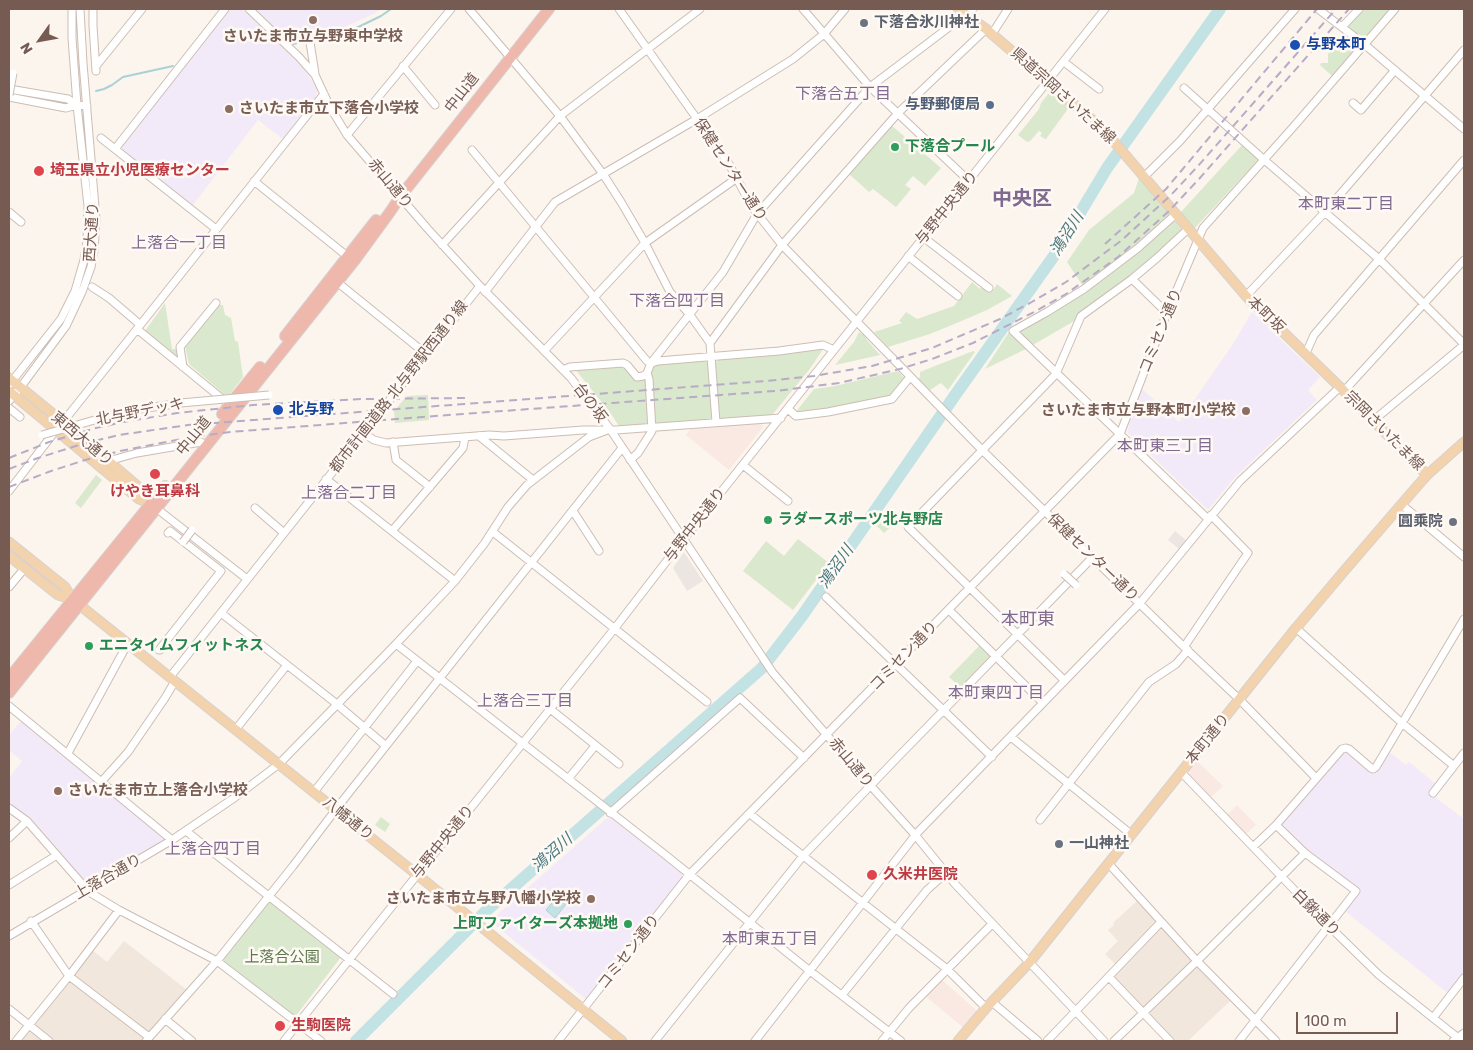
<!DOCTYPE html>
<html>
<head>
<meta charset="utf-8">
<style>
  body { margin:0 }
  #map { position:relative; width:1473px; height:1050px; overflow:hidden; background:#fbf5ee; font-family:Rubik,sans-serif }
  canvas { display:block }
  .frame { position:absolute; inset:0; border:10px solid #755b52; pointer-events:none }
  .north { position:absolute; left:15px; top:15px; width:50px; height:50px; -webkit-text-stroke:4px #fef9f4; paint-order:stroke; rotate:238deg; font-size:14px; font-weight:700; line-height:20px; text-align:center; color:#755b52 }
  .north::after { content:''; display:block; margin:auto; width:18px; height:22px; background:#755b52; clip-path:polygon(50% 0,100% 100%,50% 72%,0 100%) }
  .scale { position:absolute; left:1296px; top:1012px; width:102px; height:22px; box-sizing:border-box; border:2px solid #755b52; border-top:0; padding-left:6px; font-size:15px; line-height:18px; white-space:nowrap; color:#755b52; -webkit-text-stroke:4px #fef9f4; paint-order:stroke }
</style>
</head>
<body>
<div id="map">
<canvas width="1473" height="1050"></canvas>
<div class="frame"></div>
<div class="north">N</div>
<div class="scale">100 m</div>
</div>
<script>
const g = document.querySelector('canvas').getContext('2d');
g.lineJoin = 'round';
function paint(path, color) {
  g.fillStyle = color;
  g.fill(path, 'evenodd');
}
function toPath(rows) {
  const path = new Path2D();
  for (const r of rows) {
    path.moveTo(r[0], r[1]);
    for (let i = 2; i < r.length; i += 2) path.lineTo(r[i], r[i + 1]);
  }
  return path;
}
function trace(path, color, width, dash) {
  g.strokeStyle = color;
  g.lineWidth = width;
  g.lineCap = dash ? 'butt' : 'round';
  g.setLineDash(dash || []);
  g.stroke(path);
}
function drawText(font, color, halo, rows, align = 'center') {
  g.font = font + ' Rubik,"Noto Sans JP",sans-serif';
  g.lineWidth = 5;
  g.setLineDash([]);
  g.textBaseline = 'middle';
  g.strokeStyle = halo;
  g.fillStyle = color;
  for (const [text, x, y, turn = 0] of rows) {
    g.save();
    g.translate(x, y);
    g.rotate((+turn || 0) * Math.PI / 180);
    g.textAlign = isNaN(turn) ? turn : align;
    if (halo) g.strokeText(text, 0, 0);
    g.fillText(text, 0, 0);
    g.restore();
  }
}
paint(toPath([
  [1138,900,1231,1000,1188,1041,1174,1041,1111,976,1119,968,1105,954,1118,941,1108,930,1114,925,1113,923],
  [124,941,187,990,150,1032,145,1033,75,977,75,972,92,950,107,962],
  [67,981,72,981,142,1036,142,1041,52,1041,32,1025],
  [27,1032,32,1032,43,1041,20,1041]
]), '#f2e7dd');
paint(toPath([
  [760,422,763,427,729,470,686,435,692,427],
  [1197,761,1223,786,1211,797,1190,775,1189,771],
  [1237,805,1256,825,1246,834,1227,815],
  [941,979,978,1012,964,1028,925,996]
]), '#fae8e3');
paint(toPath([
  [1175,531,1186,540,1179,549,1168,540],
  [684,552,703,581,687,591,673,568]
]), '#ece6e2');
paint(toPath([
  [230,9,242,9,300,63,317,89,316,97,283,139,258,120,192,206,121,150,121,147],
  [255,9,381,9,373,14,345,27,288,42],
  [1252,312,1320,377,1308,390,1317,400,1235,477,1208,510,1127,432,1141,388,1179,422,1233,344],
  [21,721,59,753,167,839,90,885,87,885,9,805,9,778,22,761,9,750,9,735],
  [1388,751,1406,765,1409,762,1436,784,1430,793,1464,819,1464,972,1462,975,1463,976,1449,994,1345,911,1360,892,1309,852,1281,826,1280,823,1344,752,1348,752,1373,774,1375,773],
  [611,818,682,874,683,877,586,999,490,921,606,819]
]), '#f2eaf8');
paint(toPath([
  [1361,9,1391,9,1363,39,1347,26],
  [1340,43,1355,50,1332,76,1320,65,1321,63,1328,63,1328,54,1331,51,1333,51,1334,48],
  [1049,93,1054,93,1070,106,1046,139,1045,139,1040,136,1042,133,1039,131,1030,141,1027,142,1018,135,1039,109,1041,103],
  [891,125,941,168,925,186,913,176,905,185,911,189,896,207,873,189,869,192,849,174],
  [1243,144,1255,154,1258,160,1194,229,1180,213],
  [1139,178,1183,231,1155,257,1076,320,1031,346,1019,333,1019,330,1050,315,1086,291,1067,262,1089,230,1134,193],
  [972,282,980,289,983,285,992,292,997,284,1012,296,987,310,959,322,930,334,888,347,874,332,902,323,899,321,906,312,917,319,954,306],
  [165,303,172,349,178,349,179,359,145,331],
  [217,305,223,305,225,315,231,318,235,341,238,342,243,377,230,394,225,395,189,364,185,346],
  [1011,331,1028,348,985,369,1009,332],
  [859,332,864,335,867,340,880,355,835,365,854,342],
  [821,349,822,351,809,370,772,415,722,419,619,426,609,411,574,368,619,365,625,367,637,380,655,365,704,361,708,363,715,363,719,360,767,356],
  [973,351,975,352,948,390,941,383,930,390,918,379,920,377,920,372],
  [898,371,905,379,891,397,857,405,795,413,814,389,835,386],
  [428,395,429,420,395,423,394,411,407,396],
  [96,475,102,480,81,508,75,503],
  [886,512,896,522,884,533,876,525],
  [798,539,829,563,793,610,743,571,766,541,784,556],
  [982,645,992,655,962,689,949,677,979,646],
  [381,817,390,824,385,832,375,825],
  [269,900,341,957,295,1017,223,960]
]), '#dae8cd');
const water = toPath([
  [562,891,571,898,555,918,546,910,562,891]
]);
paint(water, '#c3e2e4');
trace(water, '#aad1d4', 1);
trace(toPath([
  [312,40,348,32,381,16,391,9],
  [293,44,307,41],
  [96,91,104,89,112,85,123,77,173,66]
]), '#aad1d4', 2);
trace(toPath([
  [356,1041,486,911,762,668,802,616,958,391,1056,253,1107,168,1220,9]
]), '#c3e2e4', 12);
const minor = toPath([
  [93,9,93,26,96,71],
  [249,9,299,57,315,75,330,107,347,135,427,228,480,286,571,378,610,429,773,673,871,786,916,836,955,884,1104,1041],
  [469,9,560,116,603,174,621,202,645,243,670,292,690,315,710,343,716,422],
  [619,9,729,164,752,207,782,245,982,450,1184,647,1239,699,1316,778],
  [803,9,870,87,969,181],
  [1318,9,1364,44,1464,129],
  [1342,27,1359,9],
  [992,34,1008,9],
  [309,36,315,74],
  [1064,62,1099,89],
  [96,66,142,9],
  [403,66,435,105],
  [1184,88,1261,157,1379,259,1464,344],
  [9,89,68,99,77,105],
  [9,97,66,108,77,105,87,106],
  [1353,103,1361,110,1395,70],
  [347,135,451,9],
  [101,138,216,229],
  [115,149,225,9],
  [472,150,647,361,651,363],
  [1145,176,1180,141,1295,9],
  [254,181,347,256],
  [9,212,21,222],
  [1176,214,1138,248,1084,289,1047,312,1013,331,1208,519],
  [923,237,989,288],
  [442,245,560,116,700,9],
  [908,256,958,296],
  [1132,279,1167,313],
  [337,282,426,354],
  [92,287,109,298,137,322],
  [485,292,555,202,697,119,793,59,824,34,845,9],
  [1246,296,1325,212,1464,50],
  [137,329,226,402],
  [710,343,782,245,898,113,986,29],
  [544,351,645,243,737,178],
  [1306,353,1314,335,1464,160],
  [652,363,658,361,779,351,823,345,834,350],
  [183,367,180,347,216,303],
  [563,370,570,367,623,363,627,365,637,377,643,376,647,373,651,363,723,272,757,214,870,87,973,9],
  [9,385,61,319,75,291,84,260,87,242,88,206,77,105,72,38,72,9],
  [1344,391,1464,260],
  [9,401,20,388,66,326,82,292,91,267,94,251,96,219,83,63,80,9],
  [9,408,20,417],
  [788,409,796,416,828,412,892,399,910,377],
  [1374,420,1464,345],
  [63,422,324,94],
  [363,433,374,440,386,443,489,435,504,436,583,430,616,430,781,418],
  [479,436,533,480],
  [393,442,396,460,430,487],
  [630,460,638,453,652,431,649,379,647,373],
  [108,461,137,453,201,442],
  [743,465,788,501],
  [326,479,455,581],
  [9,491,56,430],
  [1401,504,1464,557],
  [156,508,247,579],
  [255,508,284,533],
  [573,511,599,551],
  [392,531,463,448,465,437],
  [493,532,707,702],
  [9,587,24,569],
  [826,597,992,757],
  [949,610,1043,703],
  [221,613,333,701,386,746],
  [1296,628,1402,723,1454,766],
  [396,644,663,853,810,971,901,1041],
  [1184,647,1248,553,1211,515],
  [160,650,159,650,221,571,170,531,168,533],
  [170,677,480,286],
  [1064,680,908,527,1056,374,1081,316,1132,279,1157,258,1188,229],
  [9,706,172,840],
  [549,708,619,764],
  [236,729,287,665],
  [1011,737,1132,835],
  [68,753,128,643],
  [1181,772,1329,926,1379,975,1462,1041],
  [568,779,595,746],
  [102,781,128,752,165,698,175,681],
  [314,792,417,661],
  [1433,793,1464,753],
  [9,808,27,821,89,892,119,910,217,961,321,1041],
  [610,813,740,698,804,758],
  [750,814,947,969,986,1008],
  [1040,820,1149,682,1176,664,1188,650],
  [186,831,393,994],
  [9,838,27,821],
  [1253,847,1276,825,1342,749,1346,748,1349,749,1371,768,1373,769,1376,767,1464,619],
  [1109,864,1197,961,1276,1041],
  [9,885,57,855],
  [31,921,69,976,149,1037],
  [9,936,172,840,234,798,279,764,396,644,455,581,484,544,508,507,527,485,589,437,610,429],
  [1109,977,1170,1041],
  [842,995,927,890,946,873],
  [992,1002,1038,1041],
  [9,1009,49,1041],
  [1433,1018,1464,978],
  [165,1019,192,1041],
  [16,1041,69,976,119,910],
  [146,1041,217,961,293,866,340,804,622,448],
  [284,1041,615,628,679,545,1105,9],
  [558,1041,689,875,1120,434,1167,313,1203,228,1295,125,1395,9],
  [655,1041,803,856,896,759,1092,558],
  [755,1041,917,833,1140,603,1240,481,1340,387],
  [882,1041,909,1008,992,924],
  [1047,1041,1161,922],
  [1114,1041,1197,961,1305,853],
  [1239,1041,1356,891,1305,853,1276,825],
  [1453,1041,1464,1033]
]);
const major = toPath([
  [958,9,986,29,1104,130,1246,296,1344,391,1427,475],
  [9,378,63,422,143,491,151,503,156,507],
  [9,391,139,499,151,503],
  [9,542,65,587,72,599,425,881,622,1041],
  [9,556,58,595,72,599],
  [958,1041,986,1008,1029,963,1296,628,1345,570,1413,491,1427,475,1464,442]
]);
const highway = toPath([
  [285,336,376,220],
  [222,414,260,367],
  [9,678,165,486],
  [9,693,355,260,390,212,400,197,549,9]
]);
trace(minor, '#cdbdb4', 9);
trace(major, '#d8d1cf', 11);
trace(highway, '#d8d1cf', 12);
trace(minor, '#fff', 7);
trace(major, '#f2d3ae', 9);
trace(highway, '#eeb8ac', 10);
trace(toPath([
  [1105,244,1166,189,1317,9],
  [9,458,49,442,96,428,123,422,177,413,253,405,361,399,469,398],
  [9,469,38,458,82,444,119,435,188,425,766,381,814,376,872,366,932,348,1000,319,1030,303,1066,282,1122,240,1171,195,1198,166,1336,9],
  [9,487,51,471,85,460,120,451,192,437,230,432,435,416,775,391,839,383,900,369,932,359,973,343,1036,311,1066,294,1118,257,1169,211,1199,179,1349,9]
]), '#b7abc6', 2, [8, 5]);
const minorBridge = toPath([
  [9,95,13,73],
  [42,435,105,417,140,409,181,403,269,395],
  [183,542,192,530],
  [1064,574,1076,585]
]);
trace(minorBridge, '#cdbdb4', 9, []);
trace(minorBridge, '#fff', 7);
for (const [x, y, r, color] of [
  [313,20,5,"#8d6e63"],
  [864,23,5,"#6b7280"],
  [1295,45,6,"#1a4fb4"],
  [990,105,5,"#5c6f8a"],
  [229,109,5,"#8d6e63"],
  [895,147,5,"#2e9e5b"],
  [39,171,6,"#e0444e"],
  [278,410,6,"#1a4fb4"],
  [1246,411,5,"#8d6e63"],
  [155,474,6,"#e0444e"],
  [768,520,5,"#2e9e5b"],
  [1453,522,5,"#6b7280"],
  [89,646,5,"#2e9e5b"],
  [58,791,5,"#8d6e63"],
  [1059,844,5,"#6b7280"],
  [872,875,6,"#e0444e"],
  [591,899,5,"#8d6e63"],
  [628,924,5,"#2e9e5b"],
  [280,1026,6,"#e0444e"]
]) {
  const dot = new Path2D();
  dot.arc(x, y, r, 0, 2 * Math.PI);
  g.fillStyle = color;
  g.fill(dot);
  trace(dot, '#fef9f4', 2);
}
drawText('bold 15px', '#5b616d', '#fef9f4', [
  ["下落合氷川神社",874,23],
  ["圓乘院",1443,522,"right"],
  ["一山神社",1069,844]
], 'left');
drawText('bold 15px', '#785e54', '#fef9f4', [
  ["さいたま市立与野東中学校",313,37,"center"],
  ["さいたま市立下落合小学校",239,109],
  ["さいたま市立与野本町小学校",1236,411,"right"],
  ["さいたま市立上落合小学校",68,791],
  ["さいたま市立与野八幡小学校",581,899,"right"]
], 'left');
drawText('bold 15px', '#164399', '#fef9f4', [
  ["与野本町",1306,45],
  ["北与野",289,410]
], 'left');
drawText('15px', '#755b52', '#fef9f4', [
  ["中山道",462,93,-52],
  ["県道宗岡さいたま線",1063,96,42],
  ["保健センター通り",730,170,57],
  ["赤山通り",390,184,50],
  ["与野中央通り",947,208,-51],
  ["西大通り",92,232,-86],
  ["本町坂",1266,315,44],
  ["コミセン通り",1161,331,-68],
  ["都市計画道路 北与野駅西通り線",399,387,-52],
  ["台の坂",590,403,53],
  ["北与野デッキ",140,412,-11],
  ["宗岡さいたま線",1384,431,45],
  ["中山道",194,436,-51],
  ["東西大通り",82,439,40],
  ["与野中央通り",695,525,-52],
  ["保健センター通り",1093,558,44],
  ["コミセン通り",904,656,-46],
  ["本町通り",1208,739,-51],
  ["赤山通り",851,763,50],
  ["八幡通り",348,819,39],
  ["与野中央通り",443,842,-51],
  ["上落合通り",108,877,-30],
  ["白鍬通り",1316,913,45],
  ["コミセン通り",629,952,-52]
]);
drawText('bold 15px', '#4e5e75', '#fef9f4', [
  ["与野郵便局",980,105]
], 'right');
drawText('bold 15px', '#27864d', '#fef9f4', [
  ["下落合プール",905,147],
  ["ラダースポーツ北与野店",778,520],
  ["エニタイムフィットネス",99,646],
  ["上町ファイターズ本拠地",618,924,"right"]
], 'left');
drawText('bold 15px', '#be3a42', '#fef9f4', [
  ["埼玉県立小児医療センター",50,171],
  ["けやき耳鼻科",155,492,"center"],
  ["久米井医院",883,875],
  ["生駒医院",291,1026]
], 'left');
drawText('15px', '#5c794b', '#fef9f4', [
  ["上落合公園",282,958]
]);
drawText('16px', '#806a90', '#fef9f4', [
  ["下落合五丁目",843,94],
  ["本町東二丁目",1346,204],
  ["上落合一丁目",179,243],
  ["下落合四丁目",677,301],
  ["本町東三丁目",1165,446],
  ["上落合二丁目",349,493],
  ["本町東四丁目",996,693],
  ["上落合三丁目",525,701],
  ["上落合四丁目",213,849],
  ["本町東五丁目",770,939]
]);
drawText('italic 16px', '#4a7a7f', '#fef9f4', [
  ["鴻沼川",1067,234,-58],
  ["鴻沼川",836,567,-55],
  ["鴻沼川",552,853,-41]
]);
drawText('18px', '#806a90', '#fef9f4', [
  ["本町東",1028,620]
]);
drawText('bold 20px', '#806a90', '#fef9f4', [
  ["中央区",1022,199]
]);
</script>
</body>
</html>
